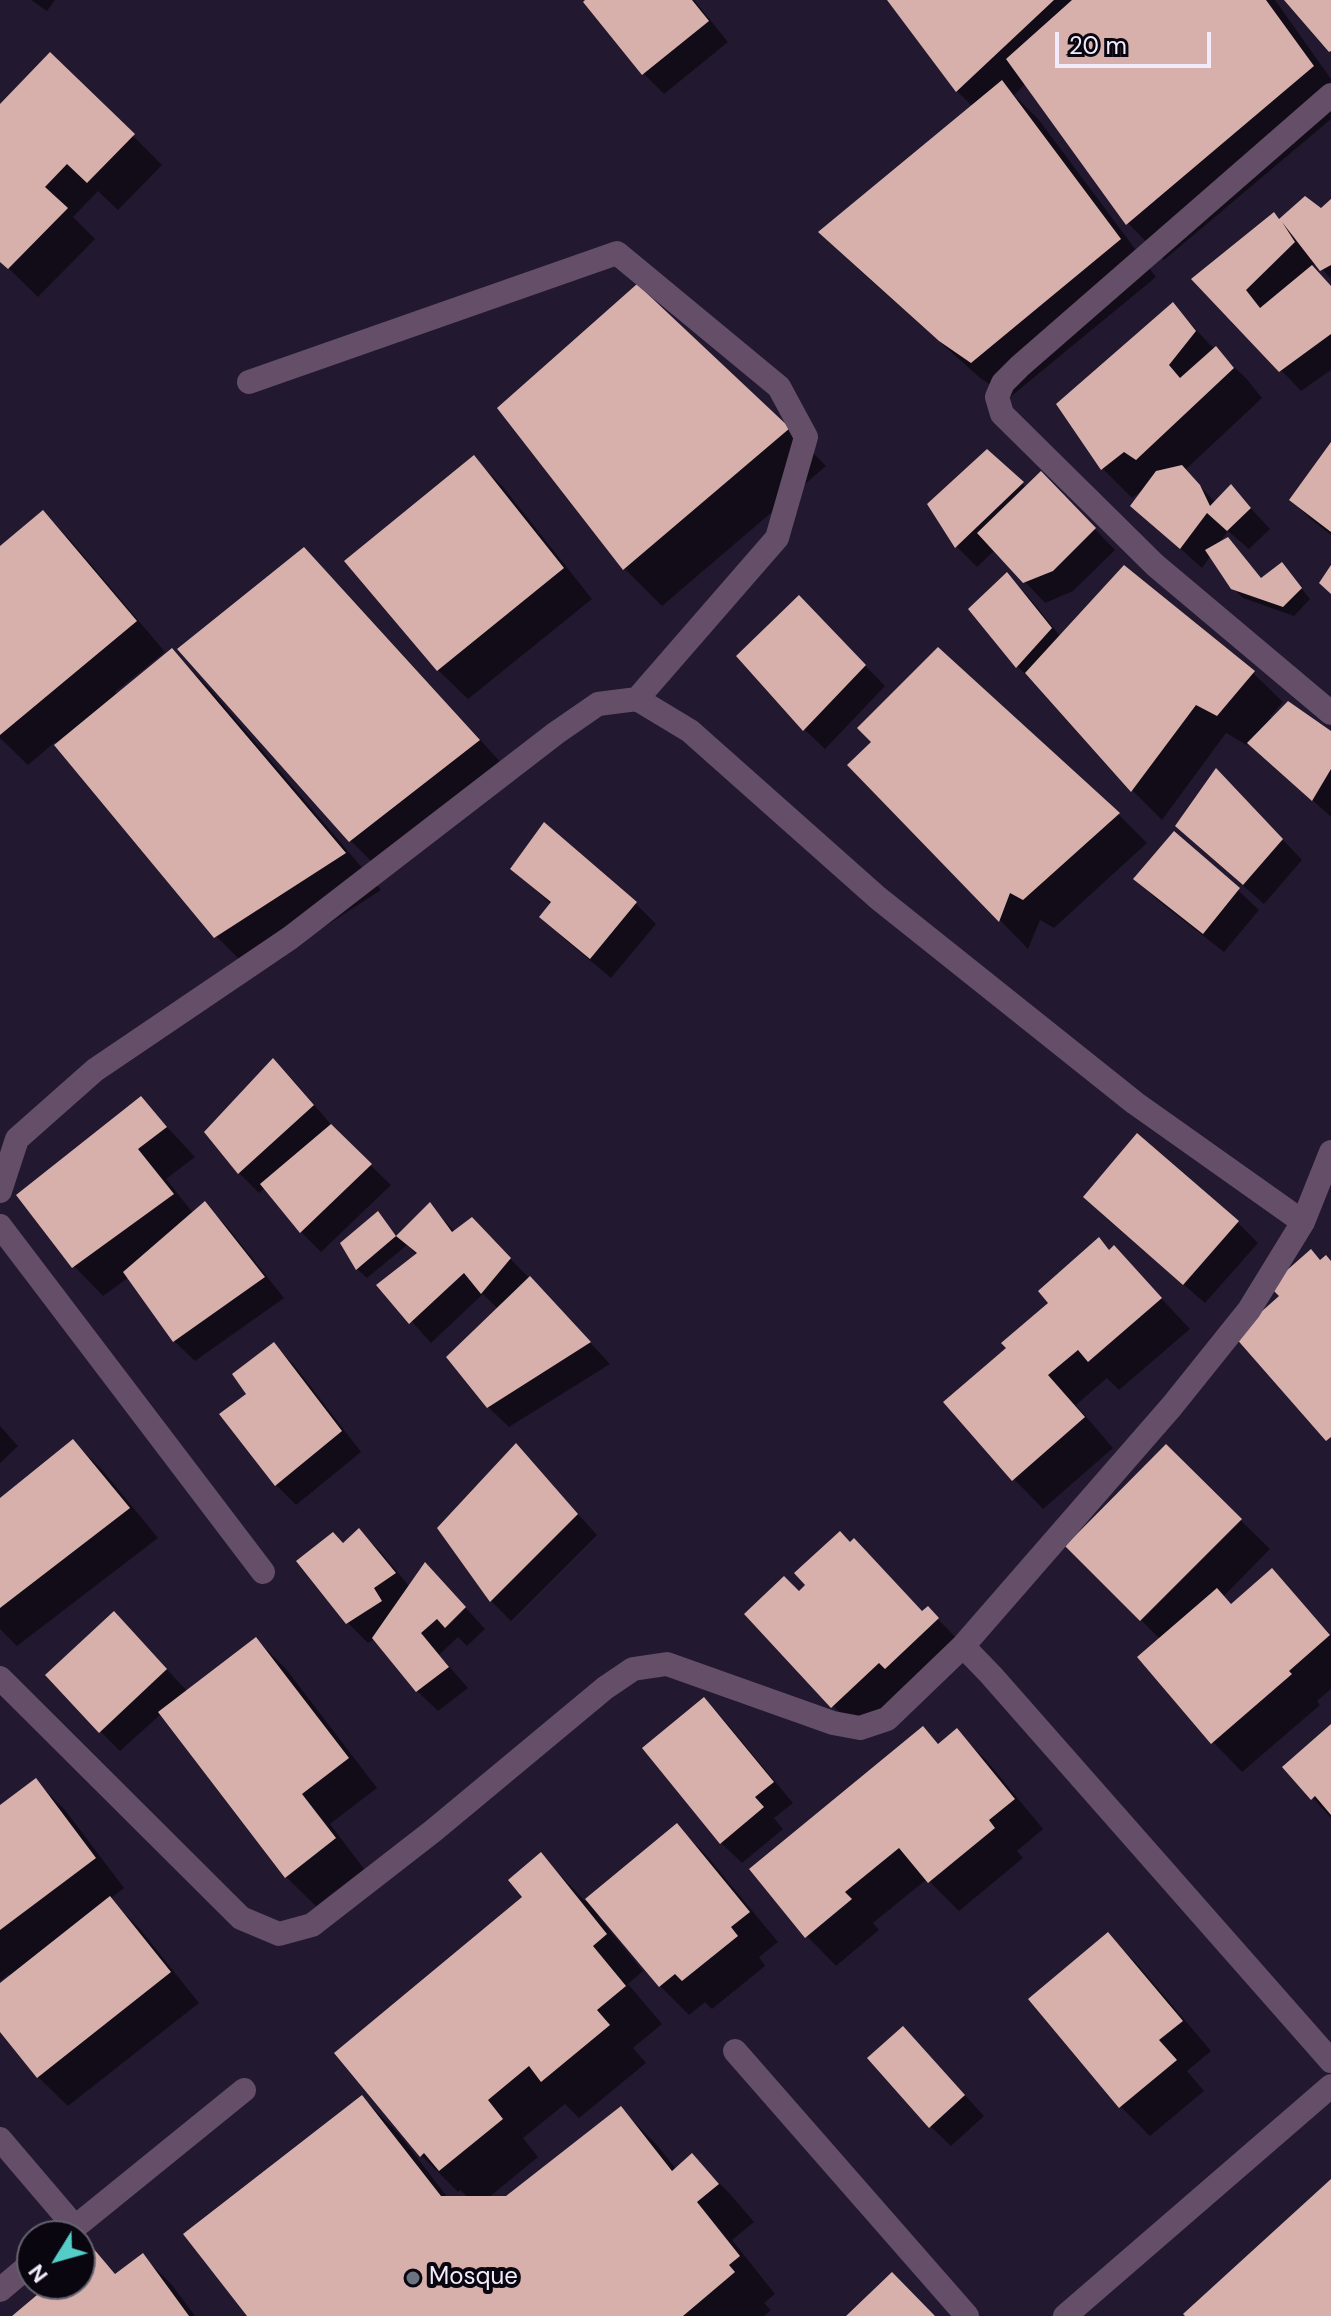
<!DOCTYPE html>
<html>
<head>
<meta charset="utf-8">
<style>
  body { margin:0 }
  #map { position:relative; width:1331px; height:2316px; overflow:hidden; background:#221830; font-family:"DM Sans",sans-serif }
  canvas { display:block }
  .north { position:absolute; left:16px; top:2220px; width:80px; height:80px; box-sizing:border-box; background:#0a0610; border:2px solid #66626e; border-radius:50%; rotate:233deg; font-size:22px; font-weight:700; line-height:32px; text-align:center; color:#f1ebfc }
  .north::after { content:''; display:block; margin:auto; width:28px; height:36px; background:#54cdc8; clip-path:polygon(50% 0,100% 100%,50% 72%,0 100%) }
  .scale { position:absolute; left:1055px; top:32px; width:156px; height:36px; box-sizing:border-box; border:4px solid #f1ebfc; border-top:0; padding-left:10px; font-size:24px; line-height:28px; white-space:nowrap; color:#f1ebfc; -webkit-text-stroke:6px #0a0610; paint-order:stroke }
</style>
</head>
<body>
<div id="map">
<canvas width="1331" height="2316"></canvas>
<div class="north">N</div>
<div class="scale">20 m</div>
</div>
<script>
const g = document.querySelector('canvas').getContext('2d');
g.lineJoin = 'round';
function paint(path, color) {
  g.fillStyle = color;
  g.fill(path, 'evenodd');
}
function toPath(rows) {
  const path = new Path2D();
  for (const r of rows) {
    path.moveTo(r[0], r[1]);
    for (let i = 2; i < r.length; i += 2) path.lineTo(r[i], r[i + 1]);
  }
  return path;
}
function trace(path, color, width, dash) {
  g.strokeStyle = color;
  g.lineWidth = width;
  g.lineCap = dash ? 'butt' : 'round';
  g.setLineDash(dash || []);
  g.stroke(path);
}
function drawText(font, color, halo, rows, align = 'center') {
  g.font = font + ' "DM Sans",sans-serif';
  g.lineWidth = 8;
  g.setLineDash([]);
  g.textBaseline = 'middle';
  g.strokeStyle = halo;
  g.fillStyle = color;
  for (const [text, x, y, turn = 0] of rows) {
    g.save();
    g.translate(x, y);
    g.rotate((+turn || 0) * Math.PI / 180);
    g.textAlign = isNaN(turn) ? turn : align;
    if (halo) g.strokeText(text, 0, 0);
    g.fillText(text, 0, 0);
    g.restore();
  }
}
paint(toPath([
  [31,0,55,0,47,11],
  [588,0,694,0,728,42,664,94,644,74],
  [889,0,1275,0,1331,79,1331,119,1164,260,1128,223,1026,83,1014,95,1039,120,1156,277,1009,398,979,377,857,268,821,232,973,107,957,91],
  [0,107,133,136,162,165,118,210,98,191,73,217,95,239,38,297,0,260],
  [1331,201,1331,279,1316,262,1311,267,1331,287,1331,370,1301,391,1194,279,1280,220,1321,211],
  [1173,305,1215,350,1246,378,1262,398,1185,470,1216,503,1231,487,1270,529,1249,549,1228,531,1218,545,1262,580,1282,564,1310,599,1294,616,1243,598,1232,587,1211,555,1202,568,1133,506,1145,488,1132,498,1102,468],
  [499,408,789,429,826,466,662,606,625,569],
  [1331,445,1331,535,1312,520,1291,500],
  [987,452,1027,488,1061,494,1115,550,1073,591,1045,603,995,550,977,567,957,547,930,504],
  [474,458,503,487,592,599,468,699,438,670,347,561],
  [43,512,72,542,165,652,115,692,118,695,172,651,209,688,381,890,253,973,216,936,55,742,28,765,0,738,0,549],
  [304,550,341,587,515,778,387,877,350,840],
  [1125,568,1253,673,1283,702,1270,717,1273,720,1331,733,1331,817,1249,742,1247,745,1226,733,1162,820,1133,791,1039,685,1037,686,1017,666,1007,575,1027,595,1061,637],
  [799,598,885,686,825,749,804,729],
  [873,742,1118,814,1147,843,1054,928,1040,920,1028,949,850,765],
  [1236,790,1302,860,1264,904,1198,846],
  [544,825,636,904,656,924,611,978,562,937,542,917,551,904,512,869],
  [1136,879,1238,890,1259,910,1224,952,1156,899],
  [273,1061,294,1081,333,1127,332,1128,391,1185,321,1252,301,1232,266,1187,259,1193,239,1173],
  [140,1098,195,1157,166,1179,193,1213,204,1204,225,1224,284,1298,195,1361,174,1341,129,1277,103,1296,74,1266],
  [1085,1197,1237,1222,1258,1243,1205,1303,1105,1217],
  [430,1205,455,1232,472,1220,550,1299,610,1364,509,1427,488,1407,498,1309,483,1294,431,1343,379,1285,417,1255,407,1245,367,1278,357,1269,378,1214,397,1237],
  [1114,1248,1190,1329,1119,1390,1107,1378,1076,1405,1113,1448,1043,1509,1014,1479,1008,1348,1051,1303],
  [274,1345,294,1365,361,1452,296,1505,276,1485,249,1394],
  [0,1426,18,1446,0,1463],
  [73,1441,103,1471,158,1538,17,1646,0,1629,0,1500],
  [516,1446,597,1535,511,1621,491,1601,439,1528],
  [1166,1447,1270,1549,1223,1597,1232,1606,1272,1571,1331,1635,1331,1689,1317,1701,1320,1705,1242,1772,1213,1742,1140,1657,1160,1639,1067,1546],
  [359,1531,380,1551,410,1587,445,1585,485,1629,467,1646,458,1637,439,1655,468,1688,438,1711,417,1691,375,1639,368,1643,348,1623,299,1561,344,1545],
  [799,1593,923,1613,928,1609,967,1649,862,1736,746,1614],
  [134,1634,188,1692,256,1639,286,1669,377,1788,330,1824,364,1869,316,1906,286,1877,161,1714,120,1751,100,1731],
  [704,1700,724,1720,793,1803,774,1818,783,1829,742,1863,721,1843,645,1749],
  [1331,1727,1331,1818,1285,1767],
  [923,1728,940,1745,957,1731,986,1760,1043,1829,1017,1851,1023,1858,959,1911,927,1879,873,1923,879,1930,836,1966,807,1936],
  [36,1781,65,1810,124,1888,110,1899,139,1928,199,2003,68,2106,38,2077,0,2029,0,1986,11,1977,9,1974,0,1981,0,1808],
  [677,1826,706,1855,778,1942,759,1957,765,1966,712,2009,705,2002,689,2015,660,1986,601,1914,598,1916,643,1971,628,1984,662,2024,633,2048,646,2063,579,2118,565,2104,523,2138,538,2157,488,2198,507,2198,620,2108,657,2145,676,2169,692,2156,729,2193,754,2222,732,2240,775,2294,764,2303,771,2310,764,2316,249,2316,362,2097,399,2134,448,2198,469,2198,460,2190,458,2192,421,2155,541,1855,585,1901],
  [1108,1935,1137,1964,1211,2051,1187,2071,1204,2091,1150,2136,1121,2107,1031,2000],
  [903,2028,984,2116,951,2146,930,2126],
  [93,2250,117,2275,143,2256,172,2285,195,2316,15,2316,53,2284,80,2284,80,2261]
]), '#0007');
paint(toPath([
  [585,0,692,0,709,21,642,75,583,2],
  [887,0,1054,0,956,92],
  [1072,0,1266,0,1314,66,1126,225,1006,59],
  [1284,0,1331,0,1331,51,1329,52],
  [50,52,135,134,87,183,67,164,45,187,68,208,8,269,0,262,0,104],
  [1002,80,1121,239,971,363,939,341,818,232],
  [1305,196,1321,208,1331,199,1331,265,1320,271,1282,222,1295,242,1246,290,1260,308,1312,265,1331,286,1331,334,1279,372,1191,279,1274,212,1279,219],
  [637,284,790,428,623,570,497,408],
  [1173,302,1196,331,1169,365,1180,378,1216,346,1234,368,1136,460,1124,452,1101,470,1056,404],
  [1331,442,1331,532,1289,500],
  [987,449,1024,482,955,548,927,504],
  [474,455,564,568,437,671,344,561],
  [1182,465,1200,485,1210,506,1231,484,1251,508,1227,531,1207,513,1180,549,1130,506,1156,471],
  [1041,471,1096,528,1053,571,1023,583,977,533],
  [43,510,137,621,0,735,0,546],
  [1228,537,1261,578,1282,562,1302,588,1283,607,1231,589,1205,550],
  [304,547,480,740,349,842,177,649],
  [1124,565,1255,671,1217,716,1196,705,1131,792,1025,673],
  [1331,565,1331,594,1319,583],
  [1007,572,1052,628,1016,668,968,609],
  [799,595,866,665,803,731,736,656],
  [938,647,1120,813,1023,900,1010,893,999,922,847,765,871,742,857,728],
  [172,648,346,853,214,938,54,745],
  [1288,701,1331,731,1331,769,1312,801,1247,743],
  [1216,768,1283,839,1243,885,1175,826],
  [544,822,637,902,590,959,539,917,551,902,510,869],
  [1174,831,1240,888,1203,934,1133,879],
  [273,1058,314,1105,238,1174,204,1132],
  [141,1096,167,1127,138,1149,174,1194,72,1268,16,1195],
  [331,1124,372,1164,300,1233,260,1184],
  [1137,1133,1239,1221,1183,1285,1083,1197],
  [205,1201,265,1277,173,1342,123,1272],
  [430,1202,452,1232,472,1217,511,1258,481,1294,464,1273,409,1324,376,1285,417,1253,396,1236],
  [378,1211,396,1236,356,1270,340,1243],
  [1099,1237,1109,1250,1114,1245,1162,1298,1088,1362,1078,1350,1048,1375,1085,1417,1012,1481,943,1402,1006,1348,1001,1343,1048,1303,1038,1291],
  [1311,1249,1320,1260,1326,1255,1331,1261,1331,1437,1326,1441,1234,1336,1279,1296,1269,1286],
  [530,1276,591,1342,487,1408,446,1357],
  [274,1342,342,1431,275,1486,219,1414,246,1394,232,1374],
  [73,1439,130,1508,0,1608,0,1498],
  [516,1443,578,1514,490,1602,437,1528],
  [1166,1444,1242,1519,1140,1621,1065,1546],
  [359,1528,396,1573,374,1588,382,1601,346,1624,296,1561,333,1532,343,1543],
  [840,1531,850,1542,854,1538,922,1611,928,1606,939,1618,885,1669,879,1663,831,1708,744,1614,784,1576,799,1591,805,1585,794,1573],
  [425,1562,466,1607,445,1628,437,1619,421,1633,449,1667,416,1692,372,1638],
  [1272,1568,1330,1635,1289,1671,1292,1674,1211,1744,1137,1657,1217,1588,1231,1604],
  [114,1611,167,1669,99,1733,45,1675],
  [256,1637,349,1758,302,1794,336,1838,285,1878,158,1712],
  [704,1697,774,1782,755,1797,764,1807,720,1844,642,1748],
  [1331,1724,1331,1815,1315,1796,1311,1800,1282,1767],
  [923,1726,938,1744,957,1728,1015,1799,989,1820,995,1828,928,1883,899,1848,845,1892,852,1899,805,1938,749,1869],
  [36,1778,96,1858,0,1930,0,1805],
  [677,1823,750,1912,731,1927,738,1936,682,1981,675,1974,659,1987,585,1899],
  [541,1852,607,1934,593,1946,626,1986,597,2010,610,2025,541,2082,529,2066,488,2100,503,2119,439,2171,424,2153,420,2157,334,2053,522,1897,508,1880],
  [110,1896,171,1972,37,2078,0,2032,0,1983],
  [1108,1932,1183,2021,1159,2040,1177,2060,1119,2108,1028,1999],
  [903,2026,965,2095,929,2128,867,2058],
  [362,2095,441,2196,506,2196,621,2106,672,2171,692,2153,719,2184,697,2202,740,2256,729,2265,735,2272,683,2316,247,2316,183,2234],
  [1331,2179,1331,2316,1185,2316,1183,2314],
  [93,2248,115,2274,143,2253,189,2316,12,2316,50,2284,80,2284,80,2259],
  [892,2272,935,2316,846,2316]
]), '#d7b0ac');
trace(toPath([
  [1331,95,1020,366,1003,383,997,397,1002,414,1155,565,1331,713],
  [249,382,617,253,779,387,806,437,777,538,637,699],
  [1331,1152,1303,1222,1249,1310,1172,1406,963,1646,991,1675,1331,2061],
  [0,1191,17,1139,95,1070,290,938,556,733,598,704,637,699,690,731,878,898,1135,1103,1303,1222],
  [0,1226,263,1572],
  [0,1678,241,1918,279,1934,312,1925,433,1831,605,1688,633,1669,667,1664,833,1723,860,1728,887,1719,963,1646],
  [735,2051,967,2316],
  [0,2139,75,2227],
  [64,2236,244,2090],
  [0,2290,32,2263],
  [1065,2316,1331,2086]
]), '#644e68', 24);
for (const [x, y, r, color] of [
  [413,2278,8,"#6b7280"]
]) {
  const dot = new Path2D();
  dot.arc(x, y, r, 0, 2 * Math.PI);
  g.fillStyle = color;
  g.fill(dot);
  trace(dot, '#0a0610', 3);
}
drawText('24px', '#f1ebfc', '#0a0610', [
  ["Mosque",429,2278]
], 'left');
</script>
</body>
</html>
